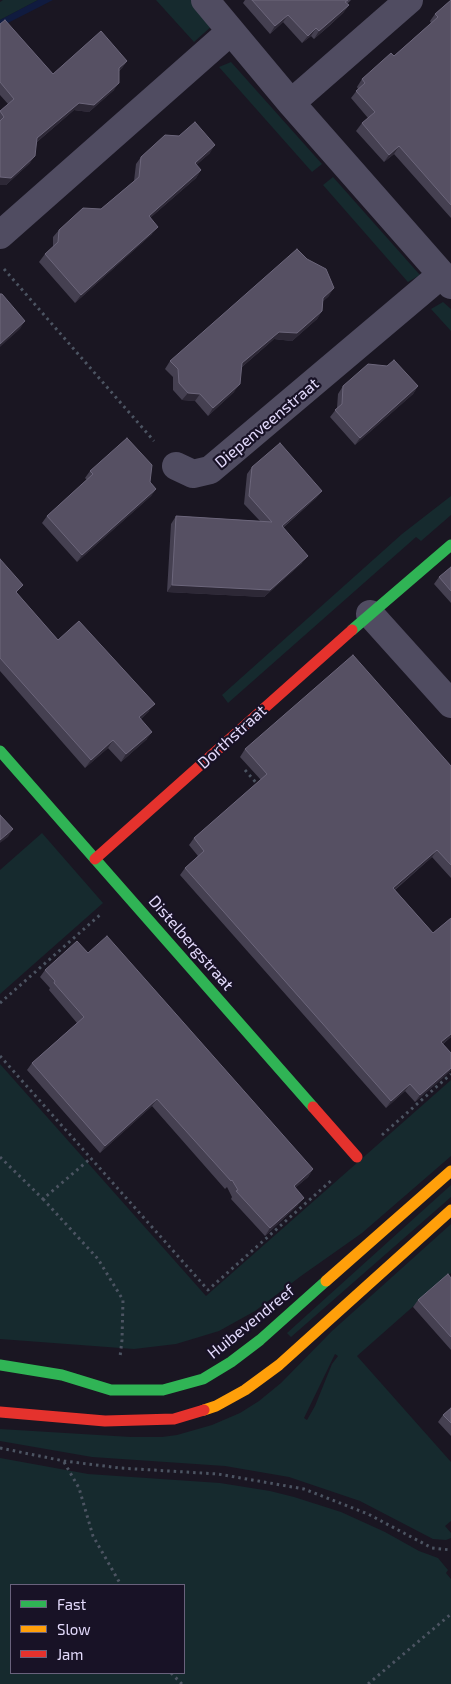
<!DOCTYPE html>
<html>
<head>
<meta charset="utf-8">
<style>
  body { margin:0 }
  #map { position:relative; width:451px; height:1684px; overflow:hidden; background:#1a1622; font-family:"Exo 2",sans-serif }
  canvas { display:block }
  .legend { position:absolute; left:10px; top:1584px; width:175px; height:90px; box-sizing:border-box; background:#181226; border:1px solid #69627c; margin:0; padding:6px 9px; list-style:none; font-size:15px; color:#e3dafc }
  .legend li { display:flex; align-items:center; gap:10px; height:25px }
  .legend b { width:25px; border:1px solid #69627c }
</style>
</head>
<body>
<div id="map">
<canvas width="451" height="1684"></canvas>
<ul class="legend">
<li><b style="height:6px;background:#30b455"></b>Fast</li>
<li><b style="height:6px;background:#ff9f0a"></b>Slow</li>
<li><b style="height:6px;background:#e5322d"></b>Jam</li>
</ul>
</div>
<script>
const g = document.querySelector('canvas').getContext('2d');
g.lineJoin = 'round';
function paint(path, color) {
  g.fillStyle = color;
  g.fill(path, 'evenodd');
}
function toPath(rows) {
  const path = new Path2D();
  for (const r of rows) {
    path.moveTo(r[0], r[1]);
    for (let i = 2; i < r.length; i += 2) path.lineTo(r[i], r[i + 1]);
  }
  return path;
}
function trace(path, color, width, dash) {
  g.strokeStyle = color;
  g.lineWidth = width;
  g.lineCap = dash ? 'butt' : 'round';
  g.setLineDash(dash || []);
  g.stroke(path);
}
function drawText(font, color, halo, rows, align = 'center') {
  g.font = font + ' "Exo 2",sans-serif';
  g.lineWidth = 4.5;
  g.setLineDash([]);
  g.textBaseline = 'middle';
  g.strokeStyle = halo;
  g.fillStyle = color;
  for (const [text, x, y, turn = 0] of rows) {
    g.save();
    g.translate(x, y);
    g.rotate((+turn || 0) * Math.PI / 180);
    g.textAlign = isNaN(turn) ? turn : align;
    if (halo) g.strokeText(text, 0, 0);
    g.fillText(text, 0, 0);
    g.restore();
  }
}
paint(toPath([
  [3,0,38,0,0,20,0,2],
  [156,0,193,0,214,24,194,42],
  [231,62,322,164,312,172,219,67],
  [333,177,420,275,408,282,407,281,323,185],
  [443,302,451,309,451,331,431,309],
  [451,496,451,515,421,541,416,537,228,703,222,695,402,534],
  [42,833,103,903,0,994,0,870],
  [0,1064,206,1296,451,1080,451,1156,362,1233,301,1276,255,1311,219,1331,176,1344,134,1349,0,1339],
  [451,1185,451,1197,291,1337,287,1333],
  [451,1224,451,1273,357,1356,451,1462,451,1521,445,1526,451,1533,451,1538,446,1540,433,1539,360,1501,289,1477,225,1466,92,1457,0,1441,0,1429,131,1437,162,1437,177,1435,212,1425,240,1413,259,1401,281,1383,332,1331],
  [335,1354,338,1356,332,1364,315,1406,307,1420,304,1418],
  [0,1458,88,1474,220,1483,270,1491,294,1497,341,1512,385,1532,419,1551,438,1558,448,1570,446,1573,451,1579,451,1684,0,1684],
  [11,1585,184,1585,184,1673,11,1673]
]), '#162a2e');
paint(toPath([
  [38,0,53,0,0,27,0,20]
]), '#101b3f');
trace(toPath([
  [4,269,154,441],
  [245,770,259,786],
  [0,1003,101,914],
  [0,1056,208,1290,333,1179],
  [382,1135,451,1074],
  [0,1157,43,1199,91,1158],
  [43,1199,98,1259,123,1300,122,1340,120,1357],
  [0,1448,64,1461,120,1468,218,1474,304,1489,368,1514,432,1548,451,1550],
  [64,1462,79,1488,93,1536,121,1585],
  [171,1673,182,1684],
  [368,1684,451,1614]
]), '#4c5462', 3, [2.5, 4]);
trace(toPath([
  [205,0,291,103,451,285],
  [291,103,409,0],
  [0,235,230,32],
  [176,466,193,474,210,470,441,275],
  [370,614,451,704]
]), '#504c61', 28);
trace(toPath([
  [352,630,451,545],
  [0,751,313,1107],
  [0,1365,62,1375,111,1390,163,1390,203,1379,231,1362,260,1340,326,1281]
]), '#30b455', 11);
trace(toPath([
  [326,1281,451,1171],
  [204,1410,216,1406,245,1390,279,1365,451,1210]
]), '#ff9f0a', 11);
trace(toPath([
  [95,859,352,630],
  [313,1107,357,1157],
  [0,1412,105,1421,174,1419,204,1410]
]), '#e5322d', 11);
paint(toPath([
  [245,0,351,0,347,4,349,5,343,13,329,26,314,39,311,36,302,43,283,22,270,34,243,3],
  [451,0,451,218,394,154,384,162,356,131,362,123,368,118,351,98,358,89,357,87,362,79,394,56,431,23,430,21,435,14],
  [0,24,53,74,127,61,122,68,119,71,114,90,89,112,74,110,37,142,30,163,6,185,0,185,0,111,8,104,0,95],
  [210,153,196,165,201,170,196,178,150,218,152,234,75,303,39,262,45,254,53,247,53,237,59,230,101,209,134,181,136,164,141,157],
  [329,296,323,301,322,311,317,319,292,341,274,339,242,367,234,392,208,416,195,401,182,400,173,390,173,377,165,369,170,361],
  [343,386,418,386,413,394,355,445,330,417,337,408,338,394],
  [252,467,322,491,316,498,283,528,302,563,264,597,167,592,171,524,176,516,260,521,244,504,247,474],
  [90,471,150,482,156,489,151,496,77,562,42,523,47,516,87,480,85,478],
  [0,559,17,594,58,640,149,711,141,719,147,739,121,762,108,748,85,768,0,671],
  [451,567,451,603,434,584,439,577],
  [245,749,451,766,451,878,432,857,395,890,433,933,451,918,451,1037,443,1044,451,1053,451,1070,415,1102,405,1091,386,1108,180,875,185,868,198,856,189,845,194,838,261,780,240,757],
  [88,953,313,1169,308,1177,295,1188,298,1205,265,1236,231,1199,232,1197,227,1187,225,1189,152,1106,100,1153,27,1070,32,1063,77,1023,49,990,50,988,40,977,45,970],
  [451,1278,451,1350,413,1307,418,1300],
  [451,1408,451,1436,438,1422,443,1415]
]), '#454051');
paint(toPath([
  [349,5,343,13,314,39,319,31],
  [288,15,283,22,270,34,275,26],
  [316,28,311,36,302,43,308,36],
  [127,61,122,68,114,75,119,68],
  [119,83,114,90,89,112,74,110,32,146,37,138,79,103],
  [215,145,210,153,190,171,195,163],
  [399,146,394,154,384,162,389,155],
  [35,156,30,163,6,185,0,185,0,177],
  [201,170,196,178,143,224,149,216],
  [158,227,152,234,75,303,81,295],
  [334,288,329,296,318,306,323,298],
  [322,311,317,319,292,341,274,339,237,371,242,363,279,332],
  [25,321,20,329,0,347,0,344],
  [240,384,234,392,208,416,213,408],
  [418,386,413,394,355,445,360,438],
  [188,393,200,394,195,401,182,400],
  [156,489,151,496,77,562,82,555],
  [322,491,316,498,276,533,282,526],
  [308,556,302,563,264,597,167,592,172,585],
  [155,704,149,711,134,725,139,717],
  [152,732,147,739,121,762,126,754],
  [113,740,108,748,85,768,91,760],
  [13,829,8,837,0,843,0,840],
  [437,850,432,857,388,895,393,888],
  [451,1034,451,1037,436,1049,441,1042],
  [451,1068,451,1070,442,1079,415,1102,420,1095],
  [410,1084,405,1091,386,1108,391,1101],
  [157,1099,152,1106,100,1153,105,1146],
  [313,1169,308,1177,288,1194,294,1186],
  [304,1198,298,1205,265,1236,270,1228]
]), '#2d2836');
const building = toPath([
  [252,0,348,0,345,2,349,5,319,31,316,28,308,36,288,15,275,26,252,0],
  [451,0,451,205,399,146,389,155,362,123,375,112,356,91,365,83,362,79,391,53,394,56,438,17,435,14,451,0],
  [5,20,53,74,101,31,127,61,119,68,119,83,94,105,79,103,37,138,35,156,11,178,0,177,0,121,4,117,0,111,14,99,0,82,0,24,5,20],
  [195,122,215,145,195,163,201,170,149,216,158,227,81,295,45,254,58,242,59,230,83,208,101,209,139,177,141,157,165,135,179,136,195,122],
  [297,249,307,259,326,269,334,288,323,298,322,311,297,333,279,332,242,363,240,384,213,408,200,394,188,393,179,383,178,369,170,361,297,249],
  [0,294,2,294,25,321,0,344,0,294],
  [394,360,418,386,360,438,335,410,342,404,343,386,368,364,387,366,394,360],
  [127,438,152,465,150,482,156,489,82,555,47,516,93,474,90,471,127,438],
  [280,443,322,491,282,526,308,556,270,590,172,585,176,516,272,522,249,496,252,467,280,443],
  [0,559,23,585,16,592,58,640,79,621,155,704,139,717,152,732,126,754,113,740,91,760,0,658,0,559],
  [451,567,451,591,439,577,451,567],
  [353,655,451,766,451,865,437,850,393,888,433,933,451,918,451,1034,441,1042,451,1053,451,1068,420,1095,410,1084,391,1101,185,868,204,851,194,838,267,774,245,749,353,655],
  [0,815,13,829,0,840,0,815],
  [107,936,313,1169,294,1186,304,1198,270,1228,236,1191,238,1190,232,1180,231,1181,157,1099,105,1146,32,1063,84,1017,54,983,55,981,45,970,77,941,88,953,107,936],
  [448,1274,451,1278,451,1337,418,1300,448,1274],
  [451,1408,451,1423,443,1415,451,1408]
]);
paint(building, '#565063');
trace(building, '#6c667b', 1);
drawText('16px', '#e3dafc', '#181226', [
  ["Diepenveenstraat",267,423,-40],
  ["Dorthstraat",232,737,-42],
  ["Distelbergstraat",191,943,49],
  ["Huibevendreef",251,1322,-39]
]);
</script>
</body>
</html>
